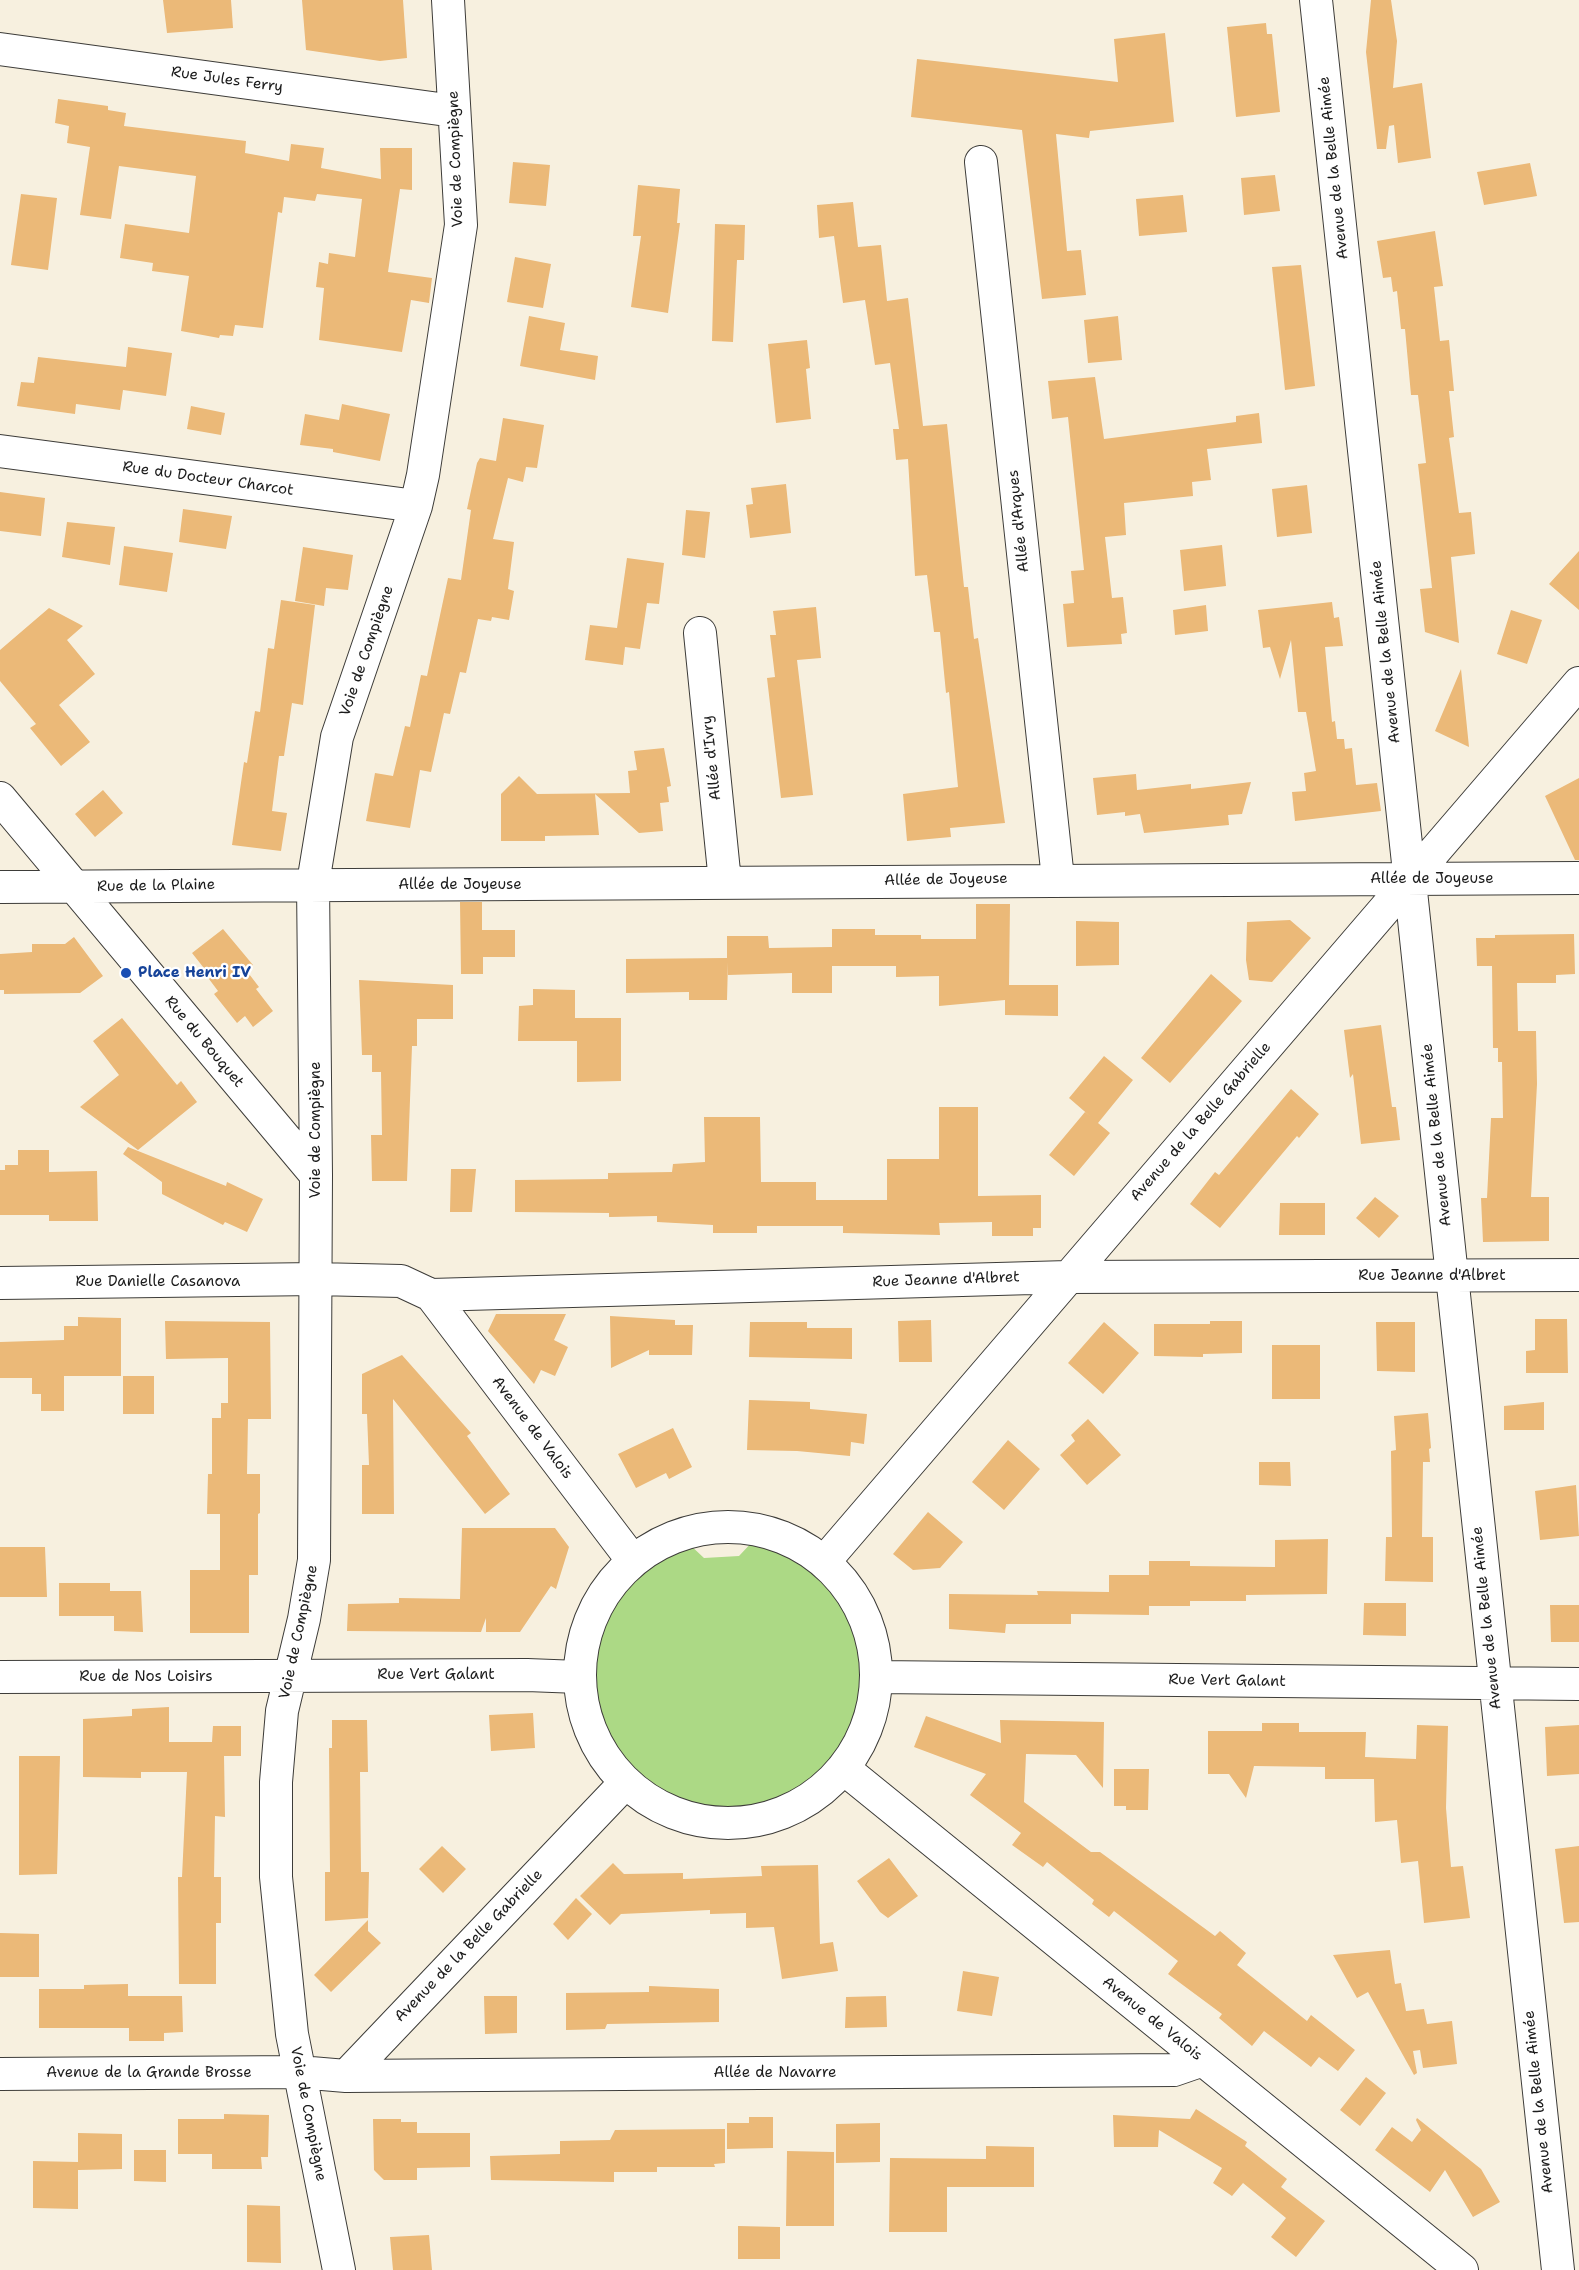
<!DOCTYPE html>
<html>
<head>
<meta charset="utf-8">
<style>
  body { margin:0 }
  canvas { display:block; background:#f7f0df }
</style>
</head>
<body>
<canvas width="1579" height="2270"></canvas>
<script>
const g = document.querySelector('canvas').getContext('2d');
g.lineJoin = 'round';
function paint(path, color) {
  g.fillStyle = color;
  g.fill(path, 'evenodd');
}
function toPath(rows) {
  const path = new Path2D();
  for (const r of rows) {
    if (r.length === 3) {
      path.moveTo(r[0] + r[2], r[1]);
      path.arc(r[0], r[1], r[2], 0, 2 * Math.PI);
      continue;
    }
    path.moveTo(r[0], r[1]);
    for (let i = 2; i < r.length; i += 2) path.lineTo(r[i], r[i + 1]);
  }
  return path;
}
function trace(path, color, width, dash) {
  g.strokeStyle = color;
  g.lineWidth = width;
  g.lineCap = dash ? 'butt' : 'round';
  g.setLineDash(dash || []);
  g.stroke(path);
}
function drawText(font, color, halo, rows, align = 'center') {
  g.font = font + ' "Shantell Sans",sans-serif';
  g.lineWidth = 4.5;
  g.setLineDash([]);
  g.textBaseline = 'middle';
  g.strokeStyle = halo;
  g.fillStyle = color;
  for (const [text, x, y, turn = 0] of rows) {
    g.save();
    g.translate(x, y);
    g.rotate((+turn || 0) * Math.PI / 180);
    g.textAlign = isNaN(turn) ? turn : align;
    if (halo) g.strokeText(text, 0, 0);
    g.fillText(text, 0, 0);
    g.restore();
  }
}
paint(toPath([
  [755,1539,804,1562,838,1592,858,1629,865,1671,864,1691,856,1724,844,1748,828,1769,805,1788,780,1802,758,1809,707,1811,660,1794,640,1781,620,1760,606,1740,592,1704,588,1681,592,1641,609,1603,635,1573,653,1560,688,1543,704,1558,739,1556]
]), '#acd985');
paint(toPath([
  [163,0,231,0,233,28,167,33],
  [302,0,403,0,407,58,380,61,306,50],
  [1371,0,1391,0,1397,41,1393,88,1422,83,1431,158,1398,163,1394,125,1389,126,1386,149,1377,149,1366,52],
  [1266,23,1267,34,1272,34,1280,112,1236,117,1227,27],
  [1165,33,1174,122,1090,131,1089,138,1056,134,1067,251,1081,250,1086,295,1042,299,1022,130,911,117,917,59,1118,82,1114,39],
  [58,99,108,106,108,110,126,113,124,126,246,141,245,153,289,161,291,144,324,148,321,168,381,179,380,148,412,148,412,190,400,189,388,272,432,278,429,303,411,300,402,352,319,340,324,288,316,287,319,262,328,264,329,253,355,257,362,199,317,194,315,201,284,197,282,213,278,212,263,328,235,325,233,336,220,335,219,338,181,331,189,276,152,271,153,263,120,258,125,224,189,233,196,176,119,166,111,219,80,215,90,147,67,143,69,126,55,123],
  [513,162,550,165,546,206,509,203],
  [1530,163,1537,196,1484,205,1477,172],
  [1275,175,1280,211,1244,215,1241,178],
  [638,185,680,189,677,223,680,223,668,313,631,307,641,236,633,236],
  [21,194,57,198,48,270,11,265],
  [1183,195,1187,232,1139,236,1136,199],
  [853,202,858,247,881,245,887,301,908,298,923,426,947,424,964,587,968,587,974,639,978,638,1005,823,950,828,951,837,907,841,903,794,958,787,949,692,946,693,940,632,934,632,927,575,915,576,908,459,896,460,893,429,899,429,890,363,875,365,865,300,843,303,834,236,819,238,817,205],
  [715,224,745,225,744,260,737,260,733,342,712,341],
  [1435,231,1443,286,1434,287,1440,341,1449,340,1454,391,1449,391,1454,437,1449,438,1459,513,1471,512,1475,554,1451,557,1459,643,1425,632,1420,589,1432,588,1418,464,1426,463,1418,395,1411,395,1405,329,1401,329,1397,291,1393,292,1391,277,1383,278,1377,241],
  [515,257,551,264,543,308,507,302],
  [1301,265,1315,386,1285,390,1272,267],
  [529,316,565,323,560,350,598,356,595,380,520,366],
  [1118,316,1122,360,1088,363,1084,320],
  [807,340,810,368,806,369,811,419,776,423,768,344],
  [128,347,172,353,166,396,123,390,120,410,76,404,75,414,17,406,21,382,34,383,38,357,126,367],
  [1095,377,1104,439,1236,422,1236,416,1259,413,1262,443,1207,449,1211,480,1192,482,1193,496,1124,503,1126,535,1105,537,1112,598,1123,597,1127,633,1121,634,1122,644,1067,647,1063,604,1074,603,1071,571,1084,570,1068,417,1052,419,1048,381],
  [342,404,390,414,380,461,333,452,333,449,300,445,305,414,339,420],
  [191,406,225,413,221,435,187,429],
  [503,418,544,425,537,468,526,467,523,482,508,478,493,539,514,542,508,589,514,591,509,620,492,617,491,621,478,619,466,673,460,672,450,714,444,713,431,772,420,770,410,828,366,821,375,773,393,776,405,726,410,727,421,675,427,676,448,578,461,580,471,510,467,509,477,463,480,458,496,461],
  [786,484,791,533,750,538,746,505,753,504,751,488],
  [1307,485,1312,533,1277,537,1272,489],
  [0,492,45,498,41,536,0,531],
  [183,509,232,516,226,549,179,542],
  [686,510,710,512,705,558,682,555],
  [67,522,115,527,110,565,62,557],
  [1222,545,1226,586,1184,591,1180,550],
  [124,546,173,553,167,592,119,585],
  [303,547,353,555,348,590,326,588,324,606,295,601],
  [1579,551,1579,610,1549,584],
  [627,558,664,563,659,604,647,603,640,649,625,647,623,665,585,660,590,625,617,628],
  [281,600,315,605,303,705,292,703,284,756,279,756,272,811,287,813,281,851,232,845,244,762,247,763,255,711,260,712,268,648,274,649],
  [1332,602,1334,618,1339,617,1343,646,1325,647,1332,722,1335,721,1337,739,1344,739,1345,749,1352,748,1356,785,1377,783,1381,811,1295,821,1292,792,1306,791,1304,773,1316,771,1306,712,1298,712,1291,640,1280,679,1270,647,1263,648,1258,610],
  [1206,605,1208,631,1175,635,1173,610],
  [816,607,821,658,797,660,813,795,781,798,767,678,775,677,770,635,776,635,773,611],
  [49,608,83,626,67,640,95,674,59,705,90,742,61,766,30,728,36,724,0,681,0,650],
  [1511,610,1542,620,1527,664,1497,654],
  [1461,669,1469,747,1435,731],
  [664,748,671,786,667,787,669,802,660,803,663,831,639,833,595,794,599,835,545,836,545,841,501,841,501,794,519,776,537,794,630,793,628,771,637,770,634,751],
  [1136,774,1137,790,1191,784,1191,789,1251,782,1242,814,1228,815,1229,825,1144,833,1140,814,1125,816,1125,812,1097,815,1093,778],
  [1579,778,1579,860,1575,860,1545,796],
  [103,790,123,813,95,837,75,814],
  [460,902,482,902,482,930,515,930,515,957,483,957,483,974,461,974],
  [976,904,1010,904,1009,985,1058,985,1058,1016,1005,1015,1005,1000,939,1006,939,976,896,977,896,966,832,966,832,993,792,993,792,973,728,975,728,962,727,1000,689,1000,689,992,626,993,626,959,727,958,727,936,768,936,769,948,832,947,832,929,875,929,875,935,921,935,921,939,976,939],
  [1290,920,1311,938,1272,982,1249,980,1246,960,1247,922],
  [1076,921,1119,922,1119,965,1076,966],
  [223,929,253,965,246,970,259,987,256,989,273,1011,253,1027,245,1016,237,1023,214,994,218,991,209,979,211,977,192,953],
  [1574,934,1575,974,1556,975,1556,983,1517,983,1518,1031,1536,1031,1537,1084,1531,1197,1549,1197,1549,1241,1483,1242,1481,1198,1487,1198,1491,1118,1503,1118,1502,1062,1498,1062,1498,1048,1493,1048,1492,966,1477,966,1476,938,1495,938,1495,935],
  [74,937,103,976,80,993,4,994,4,990,0,990,0,954,32,952,32,944,65,944],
  [1211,974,1242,1001,1170,1083,1141,1058],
  [359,980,453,985,453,1019,417,1019,417,1046,412,1046,407,1181,372,1181,371,1135,382,1135,381,1072,372,1072,372,1055,362,1055],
  [533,989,575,990,575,1018,621,1018,621,1081,577,1082,577,1041,518,1041,519,1006,533,1005],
  [122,1018,177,1085,181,1081,197,1102,138,1150,80,1107,119,1075,93,1041],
  [1381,1025,1392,1107,1396,1107,1400,1140,1361,1144,1353,1074,1350,1078,1344,1030],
  [1104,1056,1133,1080,1098,1123,1110,1133,1074,1176,1049,1155,1085,1112,1091,1117,1069,1098],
  [1291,1089,1319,1114,1299,1138,1297,1136,1220,1228,1190,1204,1215,1172,1219,1175],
  [939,1107,978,1107,978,1196,1041,1195,1041,1228,1033,1228,1033,1236,992,1236,992,1222,939,1223,940,1235,843,1233,843,1226,757,1226,757,1233,713,1233,713,1225,657,1222,657,1216,609,1217,609,1213,515,1212,515,1180,608,1179,608,1173,672,1172,673,1164,705,1162,704,1117,760,1117,761,1182,816,1182,816,1200,887,1200,887,1159,939,1159],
  [128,1147,226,1186,227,1182,263,1199,247,1232,225,1222,223,1225,162,1194,162,1182,123,1154],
  [18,1150,49,1150,49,1172,97,1171,98,1221,49,1221,49,1215,0,1215,0,1170,5,1170,5,1165,18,1165],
  [451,1169,476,1169,472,1212,450,1212],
  [1375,1197,1399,1216,1379,1238,1356,1218],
  [1280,1203,1325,1203,1325,1235,1279,1235],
  [496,1314,566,1314,554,1340,568,1347,555,1376,541,1370,534,1384,488,1331],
  [610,1316,675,1320,675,1325,693,1325,692,1355,649,1355,649,1350,611,1368],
  [78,1317,121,1318,121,1376,64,1376,64,1411,41,1411,41,1394,32,1394,32,1378,0,1378,0,1342,64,1340,64,1326,78,1326],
  [1535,1319,1567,1319,1568,1373,1526,1373,1526,1351,1535,1350],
  [931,1320,932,1362,899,1362,898,1321],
  [165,1321,270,1322,271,1419,248,1419,247,1474,260,1474,260,1513,258,1514,258,1575,249,1575,249,1633,190,1633,190,1570,220,1570,220,1514,207,1514,208,1474,212,1474,212,1418,221,1418,221,1403,228,1403,228,1358,166,1359],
  [1210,1321,1242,1321,1242,1353,1203,1354,1203,1357,1154,1356,1154,1324,1210,1324],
  [750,1322,807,1322,807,1328,852,1328,852,1359,749,1357],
  [1104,1322,1139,1353,1103,1394,1068,1363],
  [1376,1322,1415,1322,1415,1372,1377,1371],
  [1272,1345,1320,1345,1320,1399,1272,1399],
  [402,1355,471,1433,467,1436,510,1494,485,1514,393,1399,394,1514,362,1514,362,1465,369,1465,367,1414,362,1414,362,1374],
  [123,1376,154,1376,154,1414,123,1414],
  [749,1400,810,1402,810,1409,867,1414,864,1444,851,1442,850,1456,797,1451,747,1450],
  [1544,1402,1544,1430,1504,1430,1504,1406],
  [1428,1413,1431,1448,1429,1449,1430,1462,1423,1462,1422,1537,1433,1537,1433,1582,1385,1581,1386,1537,1392,1537,1391,1451,1396,1450,1394,1416],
  [1088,1419,1121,1455,1087,1485,1060,1455,1075,1441,1071,1435],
  [673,1428,692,1467,669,1479,666,1473,636,1488,618,1454],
  [1008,1440,1040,1469,1004,1510,972,1482],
  [1259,1462,1290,1462,1291,1486,1259,1485],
  [1576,1485,1579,1536,1540,1540,1535,1491],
  [928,1512,963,1542,940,1568,913,1570,893,1554],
  [462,1528,555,1528,569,1547,556,1589,551,1586,520,1632,486,1632,486,1618,481,1632,347,1631,348,1604,399,1603,399,1598,460,1599],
  [1328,1539,1327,1594,1246,1595,1246,1601,1190,1601,1190,1606,1149,1606,1149,1615,1071,1614,1071,1624,1006,1624,1005,1633,949,1629,949,1594,1038,1595,1037,1591,1109,1592,1109,1575,1149,1575,1149,1561,1190,1561,1190,1566,1275,1567,1275,1540],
  [0,1547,45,1547,47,1597,0,1597],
  [59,1583,110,1583,110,1591,141,1591,143,1632,114,1631,114,1616,59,1616],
  [1364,1603,1406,1603,1406,1636,1363,1635],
  [1550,1605,1579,1605,1579,1642,1551,1642],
  [169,1707,169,1742,212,1742,213,1726,241,1726,241,1756,224,1756,225,1817,215,1816,214,1877,221,1877,221,1923,216,1923,216,1984,179,1984,178,1877,182,1877,187,1772,141,1772,141,1778,83,1777,83,1719,132,1716,132,1709],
  [533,1713,535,1748,491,1751,489,1715],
  [926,1716,1001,1743,1000,1720,1104,1722,1103,1788,1076,1755,1026,1754,1024,1802,1091,1852,1100,1852,1215,1936,1220,1931,1246,1953,1237,1965,1307,2021,1311,2015,1355,2050,1338,2071,1319,2057,1311,2067,1264,2031,1252,2046,1219,2018,1222,2014,1168,1974,1178,1961,1114,1911,1109,1917,1092,1904,1094,1900,1047,1862,1043,1867,1012,1845,1021,1833,970,1795,986,1774,914,1747],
  [332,1720,367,1720,368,1772,360,1772,361,1872,369,1872,368,1918,325,1921,325,1872,330,1872,329,1748,332,1748],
  [1262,1723,1299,1723,1299,1732,1366,1732,1365,1757,1416,1759,1417,1725,1448,1726,1446,1808,1449,1844,1451,1867,1463,1866,1470,1918,1424,1923,1418,1861,1401,1863,1397,1820,1375,1822,1374,1779,1325,1779,1325,1767,1254,1766,1246,1798,1229,1774,1208,1774,1208,1731,1262,1731],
  [1579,1725,1579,1774,1547,1776,1545,1727],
  [19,1756,60,1756,57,1874,19,1875],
  [1114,1769,1149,1769,1148,1810,1126,1810,1126,1806,1114,1806],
  [442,1846,466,1869,443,1893,419,1869],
  [1579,1846,1579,1922,1564,1923,1555,1849],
  [889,1858,918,1896,888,1918,880,1912,857,1881],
  [613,1863,624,1874,683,1873,683,1879,762,1876,761,1866,818,1865,820,1944,833,1942,838,1971,782,1979,774,1927,746,1928,746,1913,710,1914,710,1910,621,1914,610,1925,580,1896],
  [576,1898,592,1914,568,1940,553,1924],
  [368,1920,368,1931,381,1943,331,1992,314,1975],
  [0,1933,39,1934,39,1977,0,1977],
  [1390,1950,1395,1984,1401,1983,1406,2011,1424,2009,1427,2024,1452,2021,1457,2064,1423,2068,1420,2050,1413,2051,1417,2073,1414,2075,1368,1992,1357,1998,1333,1955],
  [963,1971,999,1977,992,2016,957,2011],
  [128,1984,128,1996,182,1996,183,2032,164,2033,164,2041,129,2041,129,2028,39,2028,39,1989,84,1989,84,1985],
  [649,1986,719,1989,719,2022,607,2024,605,2029,566,2030,566,1993,649,1992],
  [484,1996,517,1996,517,2033,485,2034],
  [886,1996,887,2027,845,2028,846,1997],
  [1366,2077,1386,2093,1360,2126,1340,2110],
  [1196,2109,1247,2142,1245,2146,1287,2179,1281,2187,1325,2221,1296,2257,1271,2237,1286,2218,1243,2183,1232,2196,1213,2183,1222,2168,1159,2130,1158,2147,1114,2147,1113,2115,1190,2119],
  [224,2114,269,2115,268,2157,261,2157,262,2169,212,2169,212,2154,178,2154,178,2119,224,2119],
  [749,2117,773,2117,773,2148,727,2149,727,2123,749,2123],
  [1417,2118,1481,2169,1500,2202,1473,2217,1445,2170,1430,2192,1375,2150,1392,2127,1412,2142,1421,2130,1416,2120],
  [373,2119,401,2119,401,2122,417,2122,417,2133,470,2133,470,2167,417,2168,417,2180,384,2180,374,2170],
  [880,2123,880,2162,836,2163,836,2124],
  [725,2129,725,2163,714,2164,715,2167,657,2167,657,2172,614,2172,614,2182,491,2180,490,2156,560,2154,560,2141,610,2140,615,2130],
  [78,2133,122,2134,122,2169,78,2170],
  [986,2146,1034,2147,1034,2187,947,2187,947,2232,889,2232,890,2158,986,2159],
  [134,2150,166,2150,166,2182,134,2181],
  [787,2151,834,2152,834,2226,786,2226],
  [33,2161,78,2162,78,2209,33,2208],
  [247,2205,280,2206,281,2263,247,2262],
  [738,2226,780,2227,780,2259,738,2259],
  [429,2235,432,2270,393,2270,390,2237]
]), '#ebb978');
const street = toPath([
  [1316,0,1558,2270],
  [0,49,454,111],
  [981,162,1058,879],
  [0,451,416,506],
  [700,633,725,882],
  [0,798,316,1175],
  [0,887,1579,878],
  [0,1283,316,1279,401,1281,431,1295,1068,1277,1579,1275],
  [431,1295,633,1561],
  [728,1675,148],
  [824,1562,1579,683],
  [0,1677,527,1675,579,1677],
  [876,1677,1579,1684],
  [843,1768,1462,2270],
  [0,2074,299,2072,346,2076,626,1782],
  [346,2076,1174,2070,1203,2060],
  [339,2270,292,2034,276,1877,276,1782,282,1711,304,1619,314,1560,316,1175,313,883,337,737,416,506,423,475,461,225,448,0]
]);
trace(street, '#3d3c39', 34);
trace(street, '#fff', 32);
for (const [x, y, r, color] of [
  [126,973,6,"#1a4fb4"]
]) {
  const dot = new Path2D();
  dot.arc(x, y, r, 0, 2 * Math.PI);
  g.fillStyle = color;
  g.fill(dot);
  trace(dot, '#fff', 2);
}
drawText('15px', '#1c1c1c', '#fff', [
  ["Rue Jules Ferry",227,80,8],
  ["Voie de Compiègne",456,159,-92],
  ["Avenue de la Belle Aimée",1334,168,-96],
  ["Rue du Docteur Charcot",208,479,8],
  ["Allée d'Arques",1019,521,-96],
  ["Voie de Compiègne",367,651,-71],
  ["Avenue de la Belle Aimée",1386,652,-96],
  ["Allée d'Ivry",712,758,-96],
  ["Allée de Joyeuse",1432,879],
  ["Allée de Joyeuse",946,880,-1],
  ["Allée de Joyeuse",460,885],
  ["Rue de la Plaine",156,886,-1],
  ["Rue du Bouquet",204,1042,50],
  ["Avenue de la Belle Gabrielle",1201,1122,-49],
  ["Voie de Compiègne",316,1130,-90],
  ["Avenue de la Belle Aimée",1437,1135,-96],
  ["Rue Jeanne d'Albret",1432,1276],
  ["Rue Jeanne d'Albret",946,1280,-2],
  ["Rue Danielle Casanova",158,1282],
  ["Avenue de Valois",532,1428,53],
  ["Avenue de la Belle Aimée",1487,1618,-96],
  ["Voie de Compiègne",299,1632,-78],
  ["Rue Vert Galant",436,1675],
  ["Rue de Nos Loisirs",146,1677],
  ["Rue Vert Galant",1227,1681,1],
  ["Avenue de la Belle Gabrielle",469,1946,-46],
  ["Avenue de Valois",1152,2019,39],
  ["Avenue de la Grande Brosse",149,2073],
  ["Allée de Navarre",775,2073],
  ["Avenue de la Belle Aimée",1539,2102,-96],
  ["Voie de Compiègne",308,2114,79]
]);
drawText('bold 15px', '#164399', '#fff', [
  ["Place Henri IV",138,973]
], 'left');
</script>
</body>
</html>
